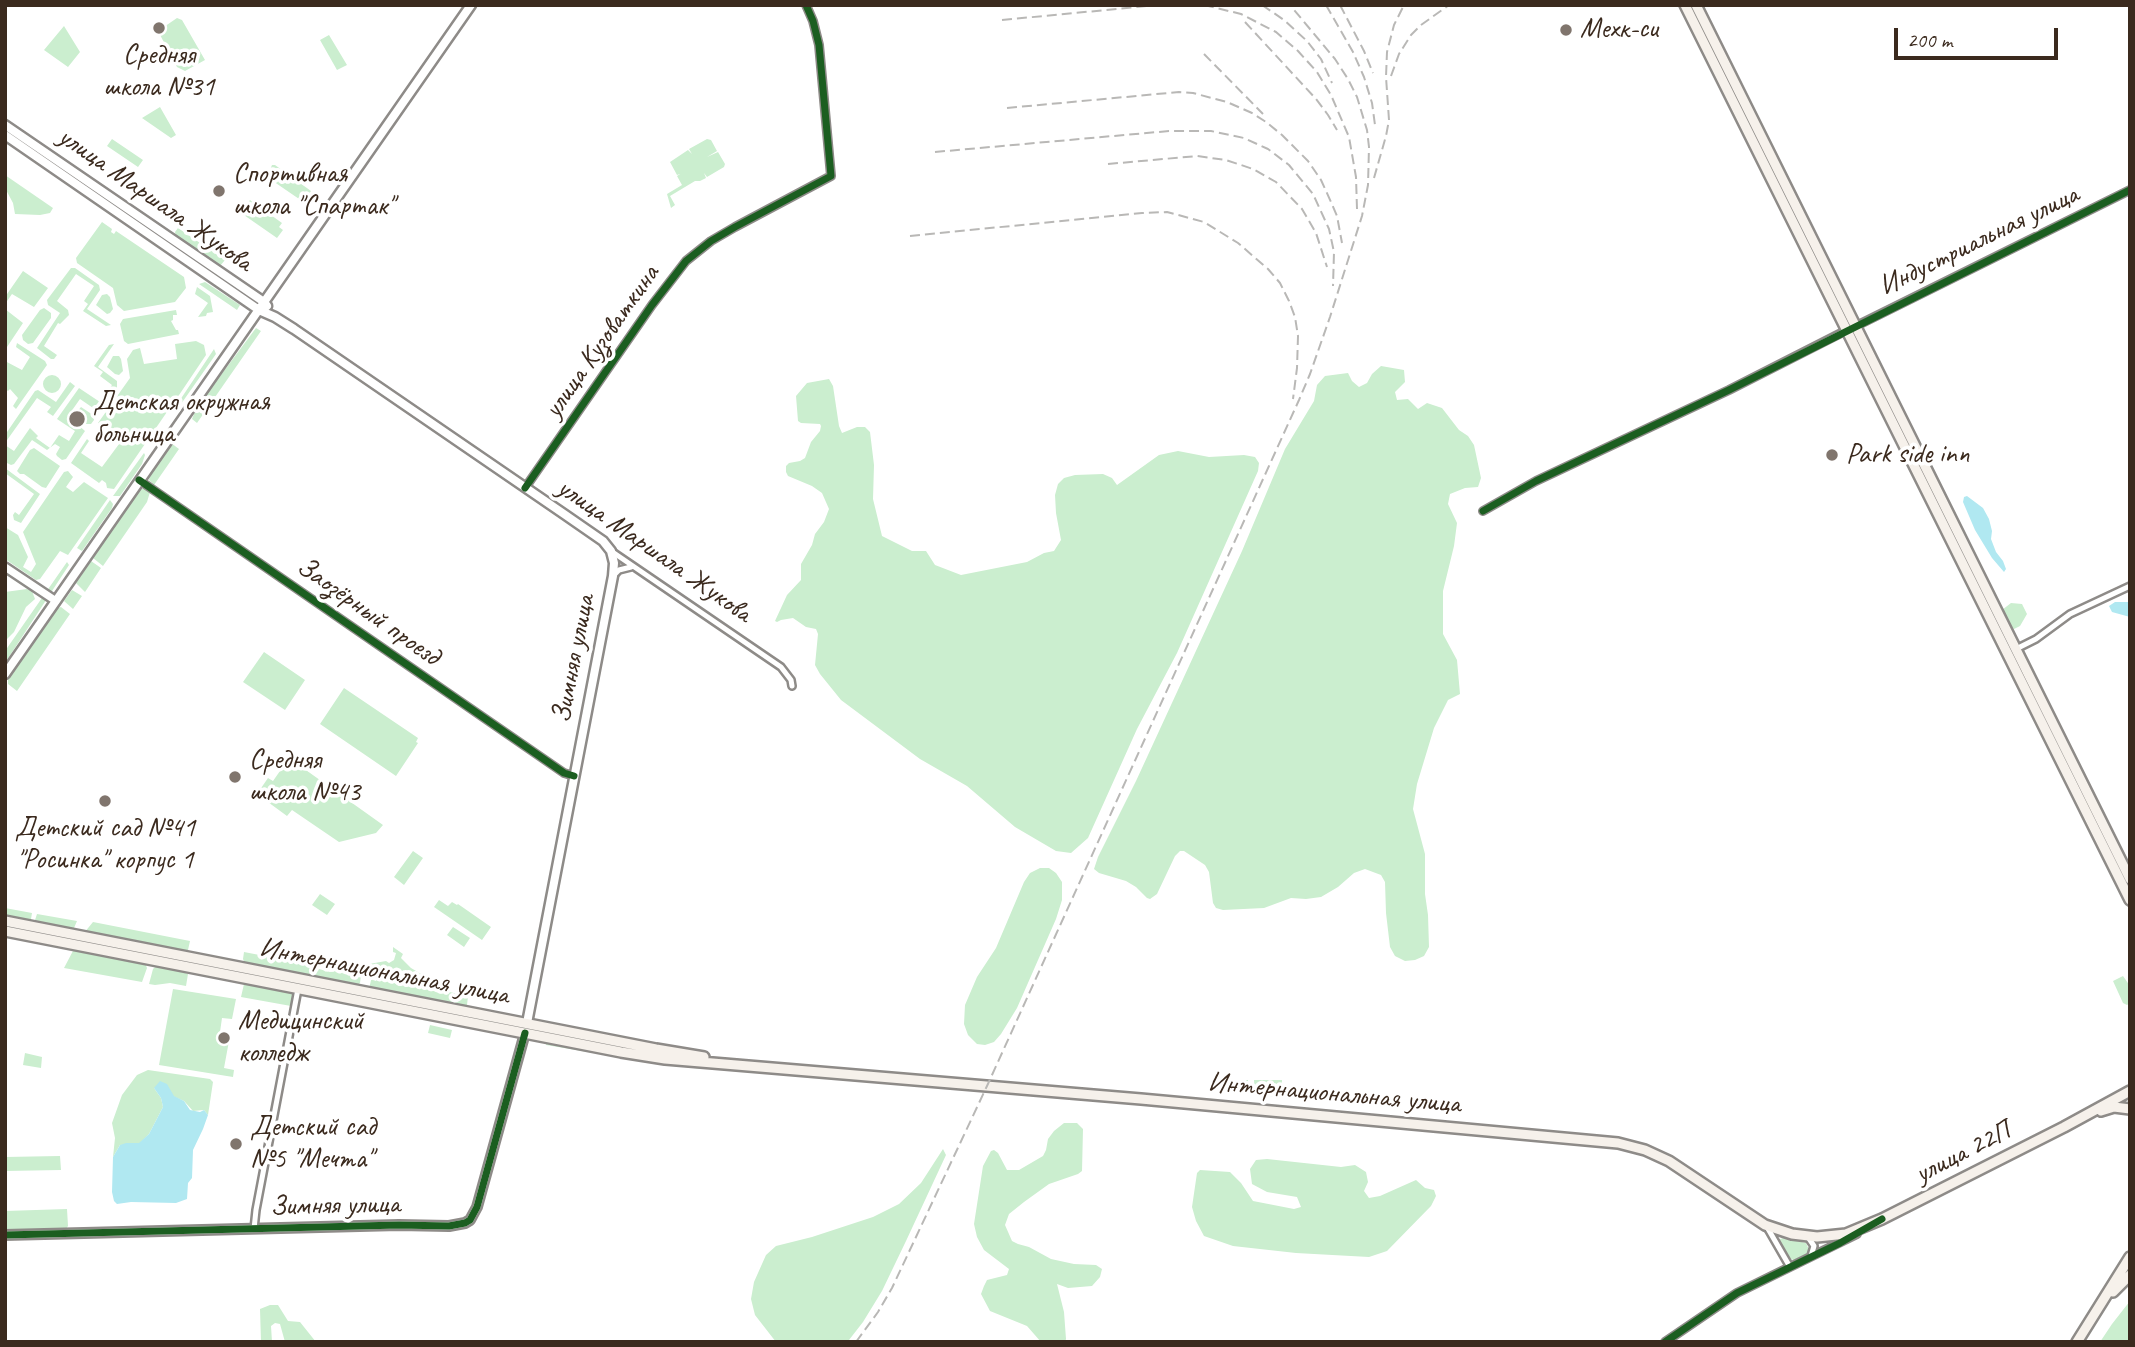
<!DOCTYPE html>
<html>
<head>
<meta charset="utf-8">
<style>
  body { margin:0 }
  #map { position:relative; width:2135px; height:1347px; overflow:hidden; background:#fff; font-family:Caveat,sans-serif }
  canvas { display:block }
  .frame { position:absolute; inset:0; border:7px solid #3b2a1e; pointer-events:none }
  .scale { position:absolute; left:1894px; top:28px; width:164px; height:32px; box-sizing:border-box; border:4px solid #3b2a1e; border-top:0; padding-left:9px; font-size:21px; line-height:24px; white-space:nowrap; color:#3b2a1e; -webkit-text-stroke:5px #fff; paint-order:stroke }
</style>
</head>
<body>
<div id="map">
<canvas width="2135" height="1347"></canvas>
<div class="frame"></div>
<div class="scale">200 m</div>
</div>
<script>
const g = document.querySelector('canvas').getContext('2d');
g.lineJoin = 'round';
function paint(path, color) {
  g.fillStyle = color;
  g.fill(path, 'evenodd');
}
function toPath(rows) {
  const path = new Path2D();
  for (const r of rows) {
    if (r.length === 3) {
      path.moveTo(r[0] + r[2], r[1]);
      path.arc(r[0], r[1], r[2], 0, 2 * Math.PI);
      continue;
    }
    path.moveTo(r[0], r[1]);
    for (let i = 2; i < r.length; i += 2) path.lineTo(r[i], r[i + 1]);
  }
  return path;
}
function trace(path, color, width, dash) {
  g.strokeStyle = color;
  g.lineWidth = width;
  g.lineCap = dash ? 'butt' : 'round';
  g.setLineDash(dash || []);
  g.stroke(path);
}
function drawText(font, color, halo, rows, align = 'center') {
  g.font = font + ' Caveat,sans-serif';
  g.lineWidth = 7;
  g.setLineDash([]);
  g.textBaseline = 'middle';
  g.strokeStyle = halo;
  g.fillStyle = color;
  for (const [text, x, y, turn = 0] of rows) {
    g.save();
    g.translate(x, y);
    g.rotate((+turn || 0) * Math.PI / 180);
    g.textAlign = isNaN(turn) ? turn : align;
    if (halo) g.strokeText(text, 0, 0);
    g.fillText(text, 0, 0);
    g.restore();
  }
}
paint(toPath([
  [177,18,182,20,205,60,185,71,177,67,158,31],
  [64,26,80,52,68,67,44,50],
  [329,35,347,65,337,70,320,40],
  [160,107,176,135,171,138,142,118],
  [112,139,143,160,138,167,107,146],
  [707,139,711,140,717,151,707,157,718,152,725,164,724,167,707,177,704,173,706,178,700,181,695,181,670,196,675,205,671,208,667,194,682,185,677,176,680,174,677,175,670,162,688,150,692,154,689,149],
  [58,165,215,273,214,274,57,167],
  [272,165,275,165,311,191,305,200,302,201,267,177],
  [5,175,53,208,50,213,40,215,15,214,13,203,5,188],
  [250,200,282,223,279,227,283,230,277,238,241,213],
  [102,222,112,229,111,232,114,234,116,231,184,277,186,288,175,302,124,311,117,305,113,288,77,263,76,258],
  [178,228,225,260,220,266,210,261,176,238,175,232],
  [71,268,75,268,99,285,100,290,87,309,111,325,106,326,83,311,88,304,84,301,94,286,76,274,57,301,68,310,69,315,60,324,58,323,44,346,57,355,54,359,51,359,37,348,60,313,48,305,47,300],
  [23,271,48,288,34,307,12,294,5,304,5,297],
  [205,282,240,305,237,310,199,284],
  [197,287,210,296,213,312,207,313,206,316,198,317,208,303,195,294],
  [107,294,110,297,113,309,110,313,107,314,96,305,102,295],
  [44,308,51,313,51,318,33,343,28,344,23,340,22,335,40,310],
  [5,309,23,323,5,350],
  [176,310,177,315,173,315,173,320,171,321,176,330,178,330,179,334,128,344,124,341,120,324,123,319],
  [256,328,261,331,197,423,192,419,197,407],
  [196,341,204,345,206,355,173,404,170,403,167,406,169,409,114,489,107,488,106,483,102,480,99,483,71,463,87,439,89,441,81,453,102,467,122,440,98,423,130,378,127,359,133,350,140,348,144,364,177,359,175,344],
  [17,343,45,361,47,365,16,409,13,406,18,398,10,389,8,391,5,389,5,361,22,370,30,357,16,347],
  [114,344,98,367,117,381,117,387,100,410,96,410,80,399,68,416,85,431,66,459,62,460,57,456,56,454,60,447,55,444,47,450,32,440,14,464,11,465,5,462,5,445,14,451,30,428,38,436,36,438,50,448,59,435,69,441,75,431,57,419,79,388,100,402,112,385,100,376,103,372,94,366,109,345],
  [214,349,216,354,181,404,176,406],
  [113,356,119,356,121,359,123,371,119,375,115,374,107,367],
  [1381,366,1404,370,1405,382,1395,392,1397,400,1408,399,1418,409,1427,403,1442,408,1459,430,1468,436,1474,445,1481,478,1478,487,1465,488,1450,494,1448,504,1457,523,1454,546,1443,591,1443,634,1457,660,1460,694,1448,700,1434,728,1417,784,1413,809,1425,854,1425,894,1428,915,1429,947,1424,956,1415,960,1405,961,1395,956,1390,947,1386,913,1385,882,1381,875,1365,869,1354,873,1338,887,1321,897,1306,899,1291,898,1264,908,1223,910,1216,908,1213,903,1209,872,1205,865,1184,851,1180,851,1175,856,1157,894,1150,899,1147,898,1136,887,1126,881,1099,873,1094,869,1098,857,1136,781,1242,551,1285,449,1314,401,1317,385,1325,376,1348,373,1352,381,1359,387,1367,383,1372,374],
  [52,384,9],
  [829,379,833,386,839,426,842,433,857,427,865,427,870,432,874,465,873,499,882,536,912,551,926,551,935,565,961,575,1027,562,1044,553,1054,551,1061,540,1056,513,1055,495,1058,484,1064,478,1075,475,1103,474,1112,478,1117,485,1159,455,1178,451,1209,457,1244,455,1255,457,1259,463,1258,471,1177,653,1137,729,1088,838,1071,853,1056,851,1015,827,967,786,920,759,841,700,820,674,815,665,818,634,816,629,806,627,793,618,781,620,777,622,775,621,787,595,801,580,801,564,812,545,815,534,824,522,829,509,822,493,812,486,788,476,786,472,786,466,789,463,800,461,805,458,811,442,820,431,821,426,820,424,801,423,798,421,796,396,807,383],
  [70,382,75,386,53,416,47,412,51,407,37,398,5,443,5,435,35,391,38,390,56,402],
  [81,407,93,415,94,420,91,424,86,424,77,418,76,413],
  [171,443,179,449,154,485,149,480,150,475],
  [34,448,60,466,46,488,42,487,24,474,20,474,17,471,30,450],
  [144,453,145,455,142,464,120,496,113,496],
  [5,468,40,494,21,523,14,520,13,515,15,512,19,515,34,494,5,473],
  [68,471,73,477,66,487,73,492,84,482,108,498,68,555,60,551,40,579,36,580,5,559,5,527,18,535,28,557,23,567,31,572,36,564,23,532,64,472],
  [145,488,150,492,147,502,103,566,93,558,139,490],
  [110,500,113,504,112,508,82,551,77,548],
  [91,561,101,568,85,592,76,583],
  [67,562,69,565,5,663,5,651],
  [27,589,32,591,35,599,26,607,14,632,5,641,5,592],
  [72,590,82,596,73,609,64,601],
  [2011,603,2022,604,2027,614,2020,626,2014,629,2010,627,2002,610],
  [61,607,70,614,17,691,8,684,8,680,57,608],
  [264,652,305,680,285,710,243,682],
  [344,688,418,738,416,742,418,743,396,776,320,724],
  [289,758,383,825,376,833,339,842,292,810,287,816,257,794,268,778,273,781],
  [413,851,423,858,404,885,394,877],
  [1040,868,1049,868,1056,873,1062,882,1062,900,1056,919,1017,1008,1001,1034,994,1042,985,1045,977,1044,968,1035,964,1024,965,1005,977,977,996,948,1024,882,1030,873],
  [320,894,335,904,327,915,312,905],
  [439,900,448,906,452,902,457,905,458,904,491,927,482,940,434,907],
  [5,908,32,913,31,919,27,921,5,917],
  [37,914,77,921,74,928,69,930,38,923,35,920],
  [93,922,190,941,188,950,177,951,84,933],
  [453,927,470,938,464,947,447,935],
  [393,947,403,954,401,958,411,968,445,988,367,973,369,964,386,961,389,963,394,960,396,953,393,952],
  [74,949,145,963,147,968,142,982,64,968],
  [244,952,311,965,319,969,330,972,339,970,361,975,360,983,356,986,245,964,243,959],
  [156,966,174,969,188,974,186,986,170,983,155,985,149,984,153,969],
  [372,976,373,980,376,981,378,977,468,996,467,1005,455,1006,369,989],
  [2123,976,2130,986,2130,1003,2127,1005,2123,1003,2113,981],
  [247,983,291,992,293,996,291,1006,241,997,244,984],
  [173,989,236,999,232,1019,222,1018,219,1039,229,1041,224,1068,234,1070,233,1077,159,1065],
  [430,1025,452,1030,450,1038,428,1033],
  [546,1041,631,1058,701,1067,703,1069,666,1065,546,1045],
  [25,1053,42,1057,41,1068,23,1065],
  [148,1070,210,1079,213,1082,208,1115,204,1110,193,1111,184,1101,154,1088,161,1098,163,1107,149,1134,139,1144,120,1145,113,1157,115,1138,112,1123,122,1095,137,1075],
  [1216,1080,1248,1080,1248,1094,1217,1092],
  [1254,1080,1282,1080,1282,1097,1255,1095],
  [1064,1123,1077,1123,1083,1129,1082,1171,1078,1174,1049,1184,1024,1202,1009,1214,1005,1225,1012,1241,1018,1244,1029,1247,1051,1259,1074,1264,1096,1265,1102,1269,1100,1277,1092,1286,1068,1288,1057,1284,1064,1312,1066,1339,1065,1342,1041,1342,1027,1326,990,1311,981,1294,984,1286,987,1280,1007,1275,1009,1269,984,1250,977,1237,974,1224,983,1166,991,1151,994,1150,998,1153,1007,1170,1019,1170,1043,1156,1046,1150,1048,1139,1054,1131],
  [943,1149,946,1155,906,1241,882,1291,863,1322,849,1340,847,1342,776,1342,755,1315,751,1299,754,1282,766,1255,776,1246,812,1237,873,1217,899,1204,921,1183],
  [60,1156,61,1170,5,1171,5,1157],
  [1267,1159,1341,1167,1355,1165,1366,1172,1368,1182,1364,1191,1369,1198,1380,1196,1416,1180,1425,1188,1434,1190,1436,1196,1431,1206,1387,1251,1369,1257,1296,1253,1233,1246,1204,1236,1196,1221,1192,1207,1197,1173,1200,1170,1230,1172,1241,1183,1253,1201,1294,1209,1301,1207,1297,1197,1267,1192,1252,1184,1250,1169,1256,1160],
  [67,1209,68,1226,66,1229,5,1230,5,1211],
  [1783,1238,1806,1243,1810,1252,1807,1256,1796,1261,1791,1259,1779,1241,1780,1239],
  [2130,1301,2130,1342,2100,1342,2112,1324],
  [270,1305,278,1305,288,1321,300,1322,316,1342,285,1342,280,1324,275,1323,271,1326,272,1342,261,1342,260,1309]
]), '#cbeecf');
paint(toPath([
  [1967,496,1983,508,1989,519,1992,531,1991,539,1996,552,2003,561,2006,569,2004,572,1992,558,1975,530,1963,502,1964,497],
  [2115,602,2130,602,2130,617,2112,612,2109,606],
  [160,1081,167,1084,174,1096,184,1101,190,1110,200,1112,204,1110,208,1115,203,1129,193,1150,192,1178,188,1183,187,1199,176,1203,131,1202,117,1204,114,1201,112,1192,113,1157,120,1145,126,1143,139,1143,149,1134,163,1107,161,1098,154,1088]
]), '#b0e8f1');
const minor = toPath([
  [1856,326,2130,190],
  [139,480,564,773,574,776],
  [525,488,652,305,686,261,711,241,735,227,831,176,819,45,813,21,806,5],
  [1483,511,1536,481,1729,390,1847,330],
  [611,551,781,667,791,680,792,686],
  [613,576,619,570,631,567],
  [2016,649,2036,639,2070,614,2130,586],
  [1767,1227,1790,1267],
  [254,1229,256,1210,298,989],
  [1808,1237,1814,1246,1811,1256],
  [1665,1342,1737,1293,1857,1234]
]);
const tertiary = toPath([
  [5,567,56,601],
  [5,1235,399,1225,449,1226,465,1223,470,1220,477,1207,525,1033]
]);
const secondary = toPath([
  [5,125,264,302,267,306],
  [5,135,259,310,275,317,294,329,564,514,603,541,611,551,614,563,613,576,527,1023],
  [5,674,471,5]
]);
const primary = toPath([
  [1685,5,2130,900],
  [1696,5,2130,879],
  [5,921,656,1049,704,1057],
  [5,931,621,1052,665,1059,1141,1099,1618,1143,1645,1150,1669,1161,1765,1225,1792,1234,1817,1237,1846,1234,1882,1219,2064,1127,2130,1091],
  [2101,1111,2114,1107,2130,1109],
  [2113,1292,2130,1275],
  [2077,1342,2130,1257]
]);
trace(minor, '#8e8b88', 10);
trace(tertiary, '#8e8b88', 12);
trace(secondary, '#8e8b88', 13);
trace(primary, '#8e8b88', 14);
trace(minor, '#fff', 5);
trace(tertiary, '#fff', 7);
trace(secondary, '#fff', 8);
trace(primary, '#f6f1eb', 9);
trace(toPath([
  [1204,5,1241,14,1276,32,1298,51,1317,72,1331,95,1349,137,1356,177,1357,209],
  [1262,5,1284,20,1307,41,1321,59,1332,83],
  [1326,5,1353,52,1364,77,1372,103,1375,125],
  [1340,5,1364,51,1373,73],
  [1002,20,1158,5],
  [1245,22,1316,99,1328,115,1337,130],
  [1204,54,1263,114],
  [1391,76,1399,54,1411,35,1421,25,1449,5],
  [1007,108,1179,92,1193,93,1227,102,1252,113,1266,122,1282,135,1308,161,1321,180,1331,202,1337,216,1342,243],
  [935,152,1169,131,1211,131,1244,138,1268,149,1289,165,1313,194,1329,229,1334,252,1333,286],
  [1108,164,1197,156,1226,160,1253,169,1276,182,1302,209,1316,233,1327,267],
  [1374,178,1386,136,1389,120,1386,77,1387,52,1394,25,1404,5],
  [910,236,1142,213,1167,212,1204,222,1238,243,1268,269,1280,283,1289,301,1295,317,1298,336,1297,368,1293,399],
  [856,1342,878,1312,892,1288,987,1086,1299,400,1310,374,1330,317,1362,216,1368,185,1369,147,1367,130,1357,97,1348,79,1335,59,1290,5]
]), '#b9b8b6', 2, [10, 5]);
trace(toPath([
  [139,480,564,773,574,776],
  [525,488,652,305,686,261,711,241,735,227,831,176,819,45,813,21,806,5],
  [1483,511,1536,481,1729,390,2130,190],
  [5,1235,399,1225,449,1226,465,1223,470,1220,477,1207,525,1033],
  [1665,1342,1737,1293,1840,1243,1882,1219]
]), '#1b5e20', 7);
for (const [x, y, r, color] of [
  [159,28,7,"#80756d"],
  [1566,30,7,"#80756d"],
  [219,191,7,"#80756d"],
  [77,419,9,"#80756d"],
  [1832,455,7,"#80756d"],
  [235,777,7,"#80756d"],
  [105,801,7,"#80756d"],
  [224,1038,7,"#80756d"],
  [236,1144,7,"#80756d"]
]) {
  const dot = new Path2D();
  dot.arc(x, y, r, 0, 2 * Math.PI);
  g.fillStyle = color;
  g.fill(dot);
  trace(dot, '#fff', 2.5);
}
drawText('28px', '#3b2a1e', '#fff', [
  ["Мехк-си",1580,30],
  ["Средняя",159,56,"center"],
  ["школа №31",159,88,"center"],
  ["Спортивная",233,175],
  ["школа \"Спартак\"",233,207],
  ["Детская окружная",93,403],
  ["больница",93,435],
  ["Park side inn",1846,455],
  ["Средняя",249,761],
  ["школа №43",249,793],
  ["Детский сад №41",105,829,"center"],
  ["\"Росинка\" корпус 1",105,861,"center"],
  ["Медицинский",238,1022],
  ["колледж",238,1054],
  ["Детский сад",250,1128],
  ["№5 \"Мечта\"",250,1160]
], 'left');
drawText('28px', '#3b2a1e', '#fff', [
  ["улица Маршала Жукова",155,200,35],
  ["Индустриальная улица",1979,241,-26],
  ["улица Кузоваткина",602,342,-55],
  ["улица Маршала Жукова",654,551,35],
  ["Заозёрный проезд",368,612,35],
  ["Зимняя улица",574,659,-79],
  ["Интернациональная улица",384,972,11],
  ["Интернациональная улица",1334,1094,5],
  ["улица 22П",1963,1153,-27],
  ["Зимняя улица",335,1206,-1]
]);
</script>
</body>
</html>
